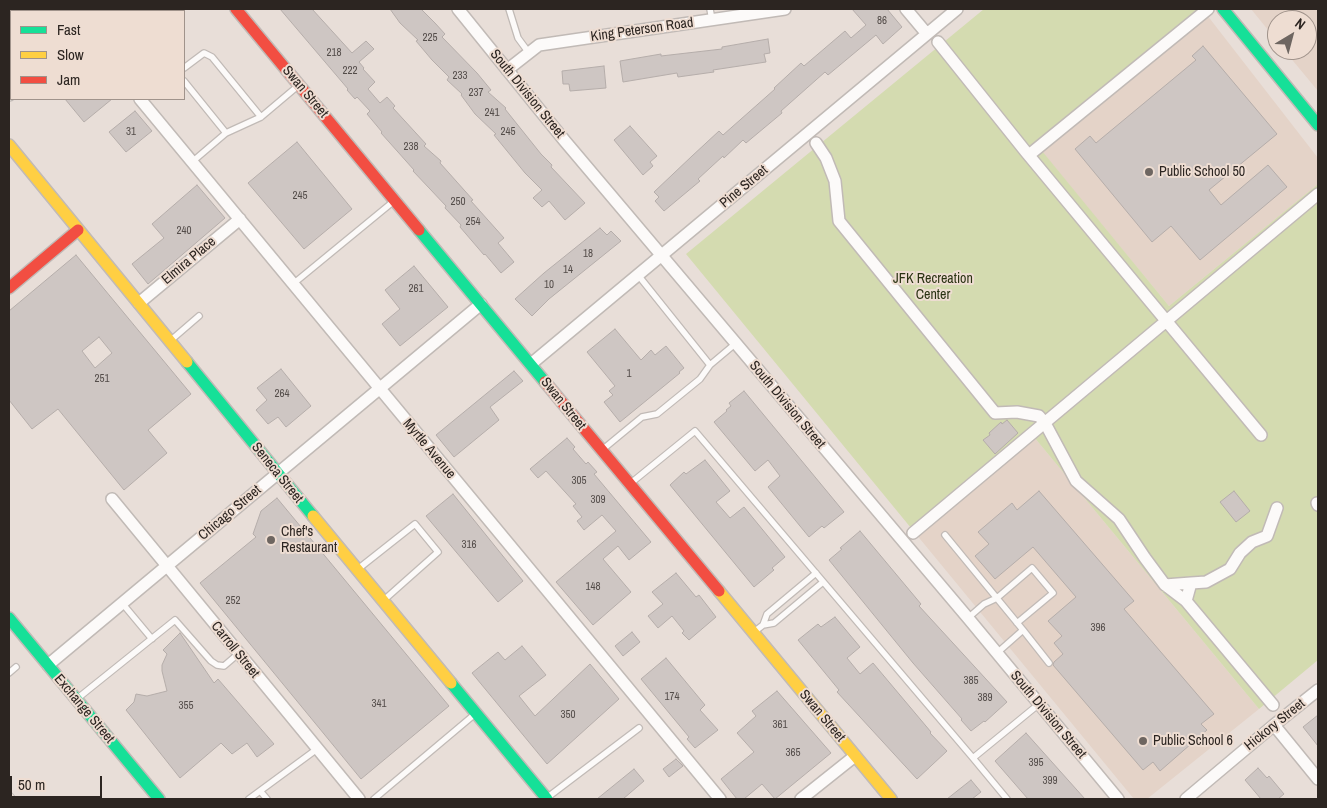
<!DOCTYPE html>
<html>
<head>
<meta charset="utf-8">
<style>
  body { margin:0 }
  #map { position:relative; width:1327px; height:808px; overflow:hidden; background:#e8ded8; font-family:"Archivo Narrow",sans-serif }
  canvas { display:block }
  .frame { position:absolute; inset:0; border:10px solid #2c2521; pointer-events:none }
  .legend { position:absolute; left:10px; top:10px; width:175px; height:90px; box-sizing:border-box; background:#eeddd2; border:1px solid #a0938b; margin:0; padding:6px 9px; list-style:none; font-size:15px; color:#2c2521 }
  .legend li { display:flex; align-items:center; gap:10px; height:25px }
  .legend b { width:25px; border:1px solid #a0938b }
  .north { position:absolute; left:1267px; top:10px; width:50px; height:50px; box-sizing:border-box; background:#eeddd2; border:1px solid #a0938b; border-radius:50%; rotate:37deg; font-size:14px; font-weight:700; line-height:20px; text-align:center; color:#2c2521 }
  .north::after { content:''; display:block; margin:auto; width:18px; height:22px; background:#6e6661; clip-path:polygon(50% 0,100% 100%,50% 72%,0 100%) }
  .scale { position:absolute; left:10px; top:776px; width:92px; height:22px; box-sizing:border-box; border:2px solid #2c2521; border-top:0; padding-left:6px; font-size:15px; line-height:18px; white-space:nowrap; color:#2c2521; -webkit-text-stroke:4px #eeddd2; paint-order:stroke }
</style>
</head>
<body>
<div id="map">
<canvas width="1327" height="808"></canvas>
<div class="frame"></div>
<ul class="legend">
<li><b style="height:6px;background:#16e098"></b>Fast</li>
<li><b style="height:6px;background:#ffcf43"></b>Slow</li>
<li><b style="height:6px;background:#f24e42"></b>Jam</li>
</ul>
<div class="north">N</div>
<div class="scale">50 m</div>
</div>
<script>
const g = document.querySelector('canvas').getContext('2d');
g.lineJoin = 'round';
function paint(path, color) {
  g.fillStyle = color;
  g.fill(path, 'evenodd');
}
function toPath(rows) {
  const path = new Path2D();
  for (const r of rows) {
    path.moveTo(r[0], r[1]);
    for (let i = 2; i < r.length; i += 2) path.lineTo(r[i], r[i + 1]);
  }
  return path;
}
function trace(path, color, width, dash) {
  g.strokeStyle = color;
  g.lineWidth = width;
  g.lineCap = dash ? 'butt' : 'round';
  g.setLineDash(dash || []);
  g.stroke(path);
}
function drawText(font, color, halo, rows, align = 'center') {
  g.font = font + ' "Archivo Narrow",sans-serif';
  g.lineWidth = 4;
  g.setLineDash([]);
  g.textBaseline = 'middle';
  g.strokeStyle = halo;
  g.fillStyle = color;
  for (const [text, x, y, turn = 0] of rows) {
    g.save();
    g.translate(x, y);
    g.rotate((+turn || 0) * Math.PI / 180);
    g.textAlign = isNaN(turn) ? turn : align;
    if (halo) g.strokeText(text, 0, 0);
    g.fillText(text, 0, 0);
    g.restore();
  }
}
paint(toPath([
  [1251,9,1318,9,1318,91,1284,50,1307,50,1307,20,1277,20,1277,41],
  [1207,15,1318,158,1318,184,1169,306,1041,151],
  [1029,431,1259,709,1147,799,1134,799,911,528]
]), '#e4d3c8');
paint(toPath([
  [984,9,1201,9,1042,151,1169,306,1318,184,1318,660,1259,709,1029,431,911,528,686,254]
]), '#d4dbb0');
const building = toPath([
  [280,9,312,9,352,53,366,41,374,49,359,62,364,68,363,69,375,82,368,89,380,103,387,97,395,106,393,108,426,144,424,146,441,161,440,163,473,200,471,201,504,238,498,243,514,262,501,273,485,254,484,255,460,227,461,225,445,208,446,206,413,171,414,170,381,133,382,132,367,114,370,111,357,97,355,99,347,90,348,89,280,9],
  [390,9,421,9,435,23,445,34,442,37,477,73,491,90,488,92,506,108,505,109,541,154,552,165,551,167,585,203,565,220,549,201,542,207,533,198,542,190,525,173,494,135,496,134,475,114,461,95,462,94,447,80,449,77,432,60,416,41,418,40,400,23,390,9],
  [852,9,887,9,902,27,883,44,876,35,828,75,825,72,781,111,782,113,746,143,743,140,724,158,723,156,698,179,700,181,664,211,655,201,659,197,654,192,692,156,719,131,723,135,775,89,774,88,801,63,804,66,845,31,851,38,866,25,852,9],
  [768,39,770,53,764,54,766,62,713,70,714,72,678,77,677,73,623,82,620,61,661,54,661,56,722,49,722,47,768,39],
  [1203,46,1277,134,1209,190,1221,205,1268,165,1287,187,1200,260,1171,226,1152,242,1075,149,1090,136,1096,143,1196,60,1192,56,1203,46],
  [604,66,606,88,570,91,569,84,563,84,562,71,604,66],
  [65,99,112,99,84,122,65,99],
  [135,111,152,131,126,152,109,132,135,111],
  [630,126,657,156,650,162,653,166,643,175,614,140,630,126],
  [297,142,352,209,304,249,248,183,297,142],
  [197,185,225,218,148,284,132,264,164,238,152,224,197,185],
  [600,228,607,235,611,231,621,241,549,299,532,316,515,299,544,273,600,228],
  [76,255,191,394,148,430,167,453,124,490,58,409,32,429,9,400,9,311,76,255],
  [99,337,112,353,95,368,82,351,99,337],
  [414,266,448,307,400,346,382,324,400,309,385,290,414,266],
  [615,329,641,360,651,350,655,355,666,346,684,368,679,372,680,373,620,422,604,402,613,395,609,391,615,386,587,352,615,329],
  [281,369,311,406,286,427,278,417,268,424,256,410,267,400,257,388,281,369],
  [514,371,523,381,490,407,499,420,454,457,436,435,514,371],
  [744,391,844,512,824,528,822,526,809,537,768,487,780,476,768,460,755,471,714,422,727,411,726,410,731,406,729,403,744,391],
  [1007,420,1018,433,995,454,983,440,990,435,989,433,1001,422,1002,424,1007,420],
  [567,438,575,447,573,449,586,464,588,462,597,472,594,474,651,542,629,560,618,546,603,559,631,592,593,625,556,582,616,531,602,515,584,530,577,521,582,517,573,506,576,504,546,471,538,478,530,469,567,438],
  [705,460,730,491,716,502,730,518,744,507,785,557,772,568,774,570,754,587,670,485,684,472,686,474,705,460],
  [1039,491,1134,601,1124,609,1214,714,1201,724,1207,730,1160,771,1153,762,1143,770,1053,665,1054,662,1063,654,1054,643,1062,636,1048,621,1076,597,1033,547,995,579,975,556,989,544,978,532,1012,503,1017,510,1039,491],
  [1234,491,1250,511,1236,522,1220,502,1234,491],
  [453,494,523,581,498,602,426,516,453,494],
  [277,498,449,706,361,779,200,583,256,537,253,534,261,511,277,498],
  [860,531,921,604,919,606,1007,702,985,722,984,721,971,731,961,720,962,719,913,663,829,560,842,549,840,548,860,531],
  [676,573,696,597,699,595,716,617,689,640,682,633,684,631,672,616,658,628,648,616,663,604,652,592,676,573],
  [835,617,860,647,847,658,860,674,873,663,931,732,930,733,947,751,917,779,837,692,839,690,798,640,818,624,821,627,835,617],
  [632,632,640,642,623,656,615,646,632,632],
  [180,633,214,683,218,679,274,744,257,757,247,743,232,754,221,743,180,778,126,710,134,702,136,694,147,696,167,691,162,671,162,665,167,654,163,650,180,633],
  [522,646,546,675,519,696,535,716,590,664,619,699,547,764,472,673,498,652,505,660,522,646],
  [666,658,705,705,700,710,718,730,695,748,687,739,689,737,641,679,666,658],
  [777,691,831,753,775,799,762,784,744,799,737,799,721,779,754,752,737,733,756,716,752,711,777,691],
  [1318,715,1318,746,1303,727,1318,715],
  [1026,733,1085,799,1028,799,995,761,1026,733],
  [676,759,683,766,669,777,663,769,676,759],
  [1258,768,1267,778,1269,776,1284,794,1278,799,1261,799,1245,780,1258,768],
  [634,769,644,781,623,799,597,799,634,769],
  [971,780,981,792,972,799,947,799,971,780]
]);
paint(building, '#cec6c3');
trace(building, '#b5adaa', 1);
const lane = toPath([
  [509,9,518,38,529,53],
  [710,9,712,20],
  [184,68,204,53,212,57,261,117],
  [184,81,226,133],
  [192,162,226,133,261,117,299,85],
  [293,284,394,201],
  [170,341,199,316],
  [710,365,735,344],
  [602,450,642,417,657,414,700,379,710,365,638,275],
  [631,483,695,431,973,758,1039,704],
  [945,535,1023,630],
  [358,569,415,524,438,552,384,600],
  [122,603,152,639],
  [968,618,984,604,997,598,1032,568,1053,593,1017,623],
  [763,625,767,614,816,573],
  [754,632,763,625,774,623,823,582],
  [997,653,1023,630,1049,663],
  [9,673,16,667],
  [78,698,175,620,211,661,217,665,224,666,238,654],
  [973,758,1007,799],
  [261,792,267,799],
  [548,797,639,728],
  [249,799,317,749],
  [374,799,475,714]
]);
const street = toPath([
  [65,9,67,11],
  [458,9,564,140,968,618,1118,799],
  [906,9,927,34],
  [938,42,1026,152,1261,435],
  [507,70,539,45,785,9],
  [9,95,11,92],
  [140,99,720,799],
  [816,143,826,158,835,181,839,221,995,413,1017,412,1039,416,1045,423,1076,481,1119,519,1145,558,1165,585,1191,583,1186,601,1273,705],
  [1029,155,1208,9],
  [139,303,240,219],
  [531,364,957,9],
  [112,499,359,799],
  [1317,503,1318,505],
  [913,533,1318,194],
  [1191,583,1206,582,1230,569,1240,553,1252,542,1267,536,1277,508],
  [1165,585,1186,601],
  [48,665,481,304],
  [1274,725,1318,779],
  [801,799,855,756],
  [1186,799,1274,725,1318,690]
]);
const fast = toPath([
  [1223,9,1318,125],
  [419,230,545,382],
  [187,362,313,516],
  [9,618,159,799],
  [451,683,547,799]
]);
const slow = toPath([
  [9,145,187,362],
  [313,516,451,683],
  [719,591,891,799]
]);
const jam = toPath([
  [236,9,419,230],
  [9,288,78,230],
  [545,382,719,591]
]);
trace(lane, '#c1bab6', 8);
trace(street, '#c1bab6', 14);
trace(fast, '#c1bab6', 14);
trace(slow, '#c1bab6', 14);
trace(jam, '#c1bab6', 14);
trace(lane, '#fcfaf9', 5.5);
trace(street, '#fcfaf9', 11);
trace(fast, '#16e098', 11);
trace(slow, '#ffcf43', 11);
trace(jam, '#f24e42', 11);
const rail = toPath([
  [9,793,14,799]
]);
trace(rail, '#bbb9b7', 5.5);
trace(rail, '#eeddd2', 4, [11]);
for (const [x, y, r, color] of [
  [1149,172,5,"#6e6661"],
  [271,540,5,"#6e6661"],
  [1143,741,5,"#6e6661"]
]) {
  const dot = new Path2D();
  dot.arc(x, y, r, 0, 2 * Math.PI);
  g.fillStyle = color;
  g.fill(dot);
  trace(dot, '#eeddd2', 2);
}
drawText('11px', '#544d4a', null, [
  ["86",882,21],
  ["225",430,38],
  ["218",334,53],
  ["222",350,71],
  ["233",460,76],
  ["237",476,93],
  ["241",492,113],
  ["31",131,132],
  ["245",508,132],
  ["238",411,147],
  ["245",300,196],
  ["250",458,202],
  ["254",473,222],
  ["240",184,231],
  ["18",588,254],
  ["14",568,270],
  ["10",549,285],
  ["261",416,289],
  ["1",629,374],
  ["251",102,379],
  ["264",282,394],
  ["305",579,481],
  ["309",598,500],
  ["316",469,545],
  ["148",593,587],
  ["252",233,601],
  ["396",1098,628],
  ["385",971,681],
  ["174",672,697],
  ["389",985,698],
  ["341",379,704],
  ["355",186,706],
  ["350",568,715],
  ["361",780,725],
  ["365",793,753],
  ["395",1036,763],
  ["399",1050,781]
]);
drawText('14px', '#2c2521', '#eeddd2', [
  ["King Peterson Road",642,30,-8],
  ["Swan Street",305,92,50],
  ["South Division Street",527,94,51],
  ["Pine Street",744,187,-40],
  ["Elmira Place",189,261,-40],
  ["Swan Street",563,404,51],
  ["South Division Street",787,405,50],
  ["Myrtle Avenue",429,449,50],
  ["Seneca Street",277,473,51],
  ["Chicago Street",230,513,-40],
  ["Carroll Street",235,650,51],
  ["Exchange Street",84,709,50],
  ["South Division Street",1048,715,50],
  ["Swan Street",822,716,50],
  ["Hickory Street",1275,725,-39]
]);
drawText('14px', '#2c2521', '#eeddd2', [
  ["Public School 50",1159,172],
  ["Chef's",281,532],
  ["Restaurant",281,548],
  ["Public School 6",1153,741]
], 'left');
drawText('14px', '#2a3212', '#eeddd2', [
  ["JFK Recreation",933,279],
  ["Center",933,295]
]);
</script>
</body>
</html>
